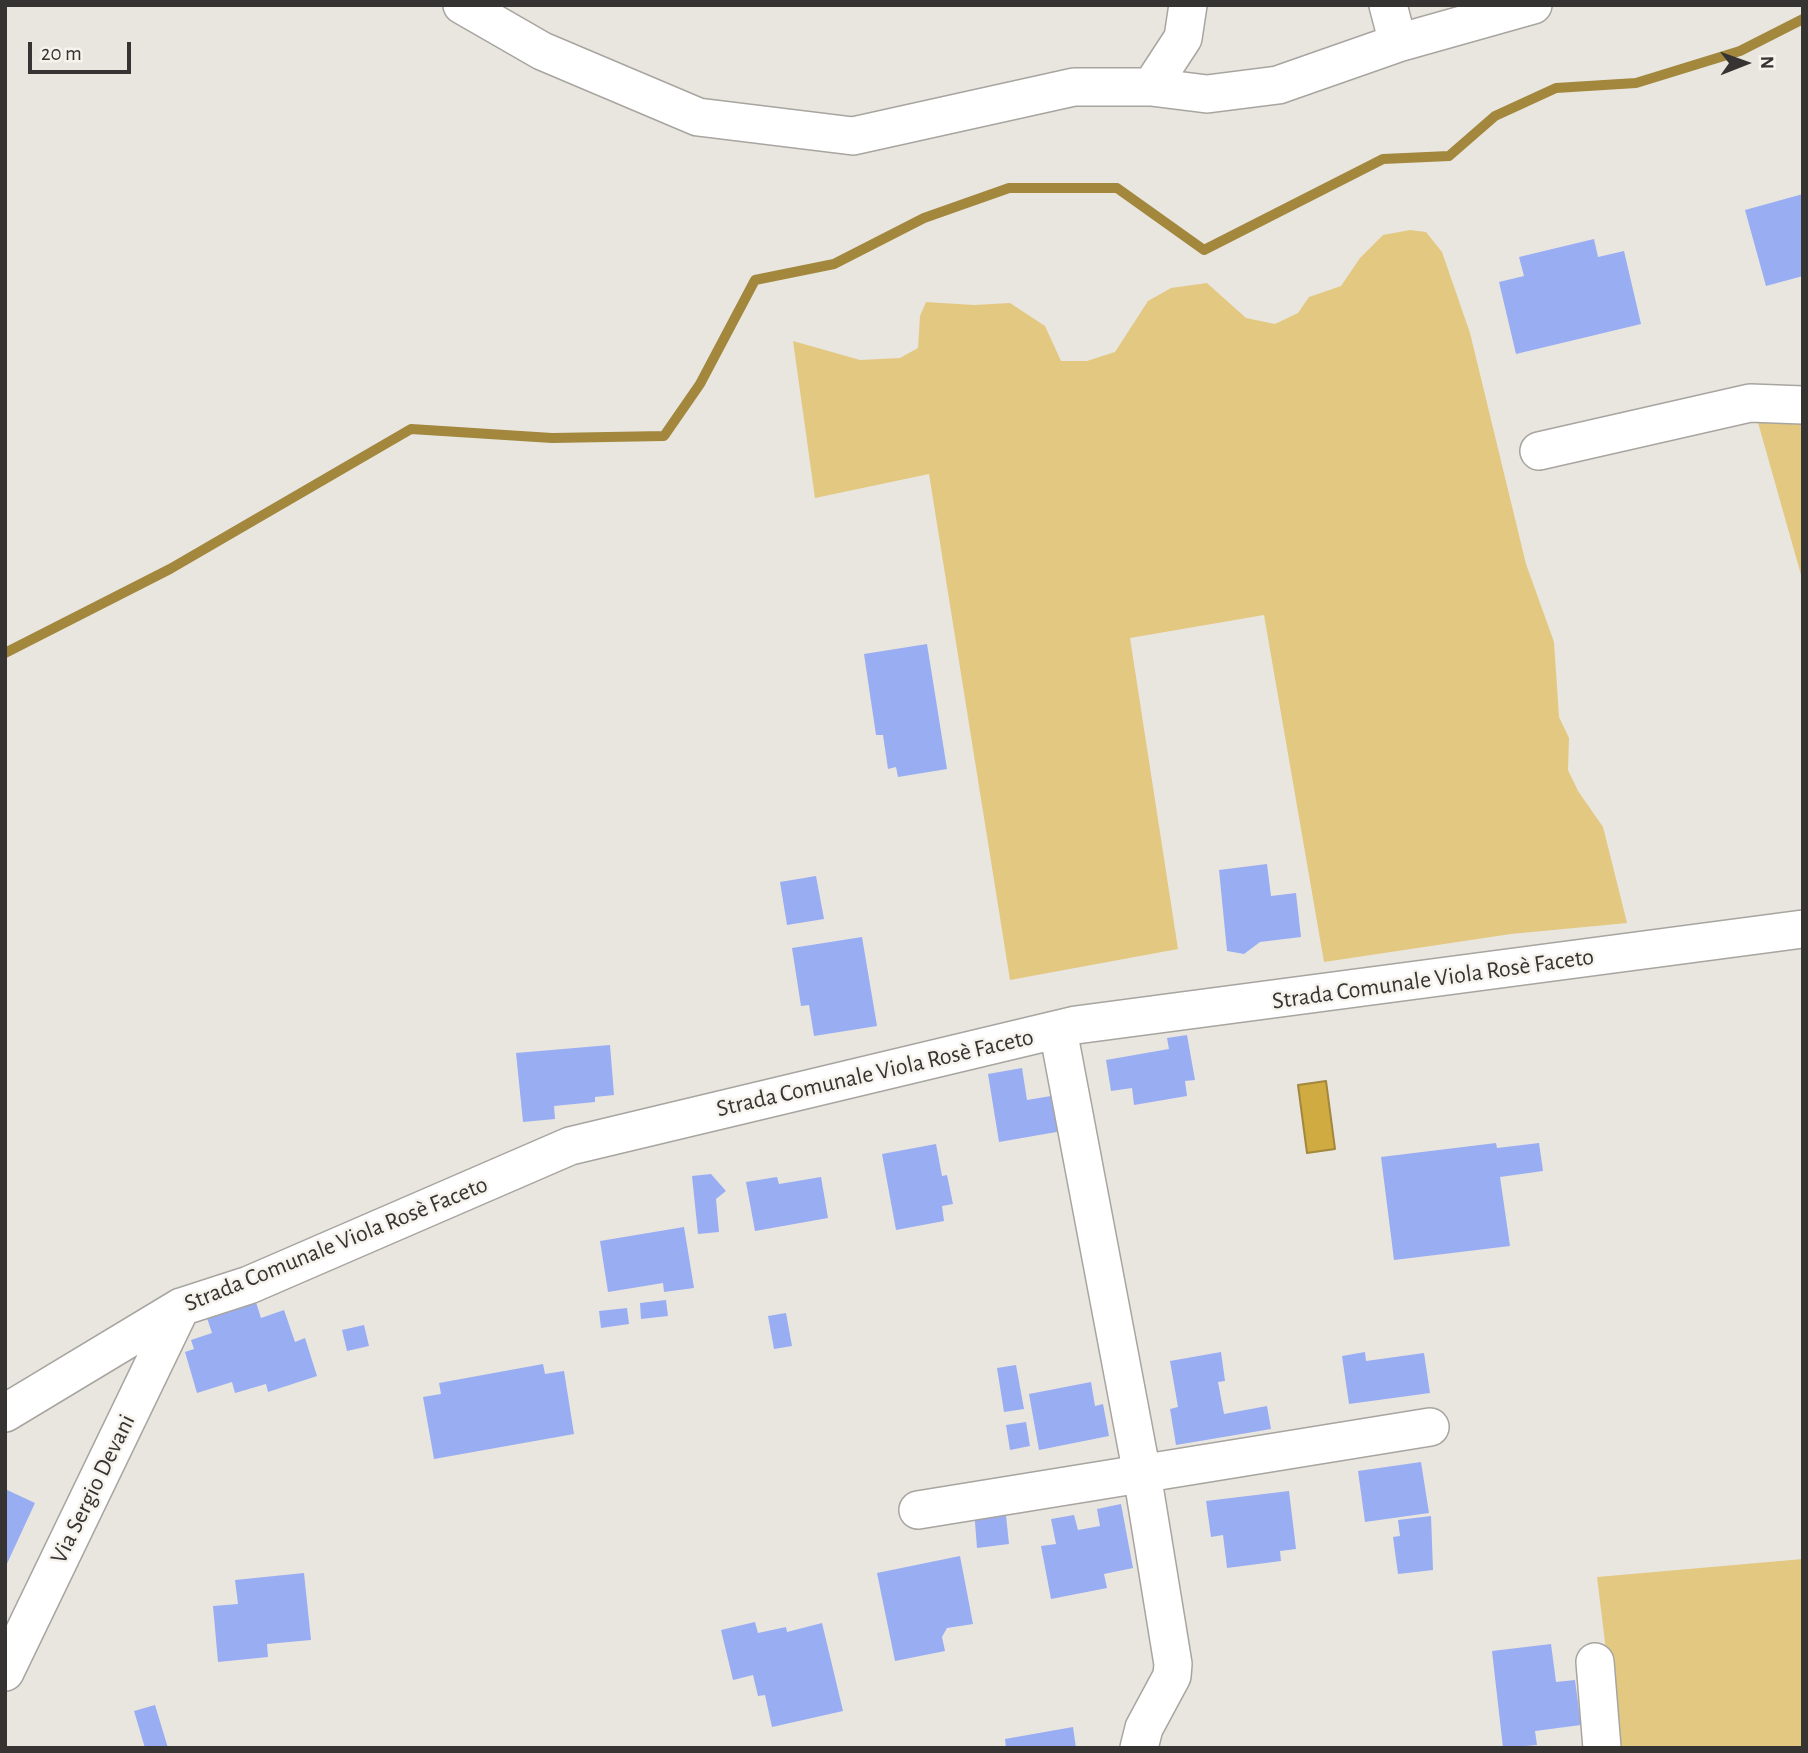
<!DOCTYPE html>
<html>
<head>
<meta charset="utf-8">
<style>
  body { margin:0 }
  #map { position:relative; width:1808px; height:1753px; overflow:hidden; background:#e9e6e0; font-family:"Alegreya Sans",sans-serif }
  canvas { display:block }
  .frame { position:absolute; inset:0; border:7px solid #353432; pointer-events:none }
  .north { position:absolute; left:1710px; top:28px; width:70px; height:70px; -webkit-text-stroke:5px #f6f3ed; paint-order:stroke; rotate:89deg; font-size:19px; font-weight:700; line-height:28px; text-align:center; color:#353432 }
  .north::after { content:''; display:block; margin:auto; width:24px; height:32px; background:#353432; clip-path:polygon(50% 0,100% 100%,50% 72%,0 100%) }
  .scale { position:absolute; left:28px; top:42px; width:103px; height:32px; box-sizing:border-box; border:4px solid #353432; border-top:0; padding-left:9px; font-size:21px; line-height:24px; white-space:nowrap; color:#353432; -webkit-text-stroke:5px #f6f3ed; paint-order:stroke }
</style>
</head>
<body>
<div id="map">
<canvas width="1808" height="1753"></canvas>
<div class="frame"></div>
<div class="north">N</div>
<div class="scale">20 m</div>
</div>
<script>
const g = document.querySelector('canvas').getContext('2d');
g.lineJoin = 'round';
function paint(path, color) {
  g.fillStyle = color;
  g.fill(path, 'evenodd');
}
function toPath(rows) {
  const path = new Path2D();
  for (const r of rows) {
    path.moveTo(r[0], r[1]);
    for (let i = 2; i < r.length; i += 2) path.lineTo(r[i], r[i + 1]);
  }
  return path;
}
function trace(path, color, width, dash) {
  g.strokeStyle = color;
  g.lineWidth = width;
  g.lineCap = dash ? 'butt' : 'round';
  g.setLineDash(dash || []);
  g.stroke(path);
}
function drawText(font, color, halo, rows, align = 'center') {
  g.font = font + ' "Alegreya Sans",sans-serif';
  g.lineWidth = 5;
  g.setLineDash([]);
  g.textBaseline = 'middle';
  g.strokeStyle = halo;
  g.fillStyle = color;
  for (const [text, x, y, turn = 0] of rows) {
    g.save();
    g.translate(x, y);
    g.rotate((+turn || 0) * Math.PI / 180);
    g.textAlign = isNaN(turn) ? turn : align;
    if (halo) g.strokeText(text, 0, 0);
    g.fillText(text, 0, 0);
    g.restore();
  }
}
paint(toPath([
  [1410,230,1426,232,1442,252,1470,333,1526,564,1554,642,1559,717,1569,738,1568,770,1578,791,1603,827,1627,923,1511,934,1324,962,1264,615,1130,638,1178,949,1010,980,929,474,815,498,793,341,860,360,900,358,918,348,920,316,926,302,974,305,1010,303,1045,326,1061,361,1087,361,1115,352,1148,301,1171,288,1207,283,1246,318,1275,324,1298,313,1309,297,1341,286,1360,258,1383,235],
  [1803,412,1803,582,1757,419],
  [1803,1559,1803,1748,1618,1748,1597,1577]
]), '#e3c881');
const water = toPath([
  [1326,1081,1335,1149,1307,1153,1298,1085,1326,1081]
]);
paint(water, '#d0ab42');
trace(water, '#a2873d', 2);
trace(toPath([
  [5,653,170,569,411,429,552,438,664,436,700,384,755,280,834,264,924,218,1009,188,1117,188,1204,250,1383,159,1449,156,1495,116,1556,88,1636,83,1740,51,1803,19]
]), '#a2873d', 10);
paint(toPath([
  [1803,194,1803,276,1766,286,1745,210],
  [1594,239,1598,257,1624,251,1641,324,1516,354,1499,282,1524,276,1519,257],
  [927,644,947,769,898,777,896,767,888,769,883,735,876,735,864,654],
  [1267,864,1271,896,1296,893,1301,937,1260,942,1244,954,1227,951,1219,870],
  [816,876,824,919,787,925,780,882],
  [862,937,877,1026,814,1036,809,1005,801,1006,792,948],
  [1187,1035,1195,1080,1185,1081,1187,1096,1134,1105,1132,1088,1111,1091,1106,1060,1169,1049,1167,1038],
  [610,1045,614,1095,595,1097,595,1102,554,1106,555,1119,523,1122,516,1053],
  [1022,1068,1027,1100,1063,1094,1068,1130,999,1142,988,1074],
  [1496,1143,1497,1148,1539,1143,1543,1171,1500,1177,1510,1246,1394,1260,1381,1157],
  [936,1144,942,1176,947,1175,953,1204,942,1206,944,1221,896,1230,882,1154],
  [711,1174,726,1191,716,1199,719,1232,698,1234,692,1176],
  [777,1177,779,1184,821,1177,828,1218,755,1231,746,1182],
  [684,1227,694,1288,664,1292,663,1283,608,1292,600,1241],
  [255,1299,261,1318,284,1310,295,1342,305,1338,317,1376,268,1392,266,1384,235,1393,232,1382,197,1393,185,1352,194,1349,191,1340,212,1333,206,1315],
  [666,1300,668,1316,641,1319,640,1303],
  [627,1308,629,1324,601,1328,599,1311],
  [786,1313,792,1346,774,1349,768,1316],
  [364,1325,369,1346,347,1351,342,1330],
  [1221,1352,1225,1381,1218,1382,1224,1414,1267,1406,1271,1429,1176,1445,1170,1409,1178,1407,1170,1361],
  [1365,1352,1366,1361,1424,1353,1430,1393,1349,1404,1342,1356],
  [543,1364,545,1374,564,1371,574,1434,434,1459,423,1397,441,1394,439,1383],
  [1016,1365,1024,1409,1004,1412,997,1368],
  [1091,1382,1095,1406,1103,1404,1109,1436,1039,1450,1029,1394],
  [1026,1422,1030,1446,1010,1450,1006,1425],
  [1421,1462,1429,1513,1365,1522,1358,1471],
  [5,1489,35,1503,5,1568],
  [1289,1491,1296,1549,1280,1551,1281,1561,1227,1568,1223,1535,1211,1537,1206,1501],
  [1121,1504,1133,1568,1104,1574,1107,1588,1051,1599,1041,1546,1056,1544,1051,1519,1074,1515,1078,1530,1100,1526,1097,1509],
  [1005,1506,1009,1544,977,1548,974,1509],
  [1431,1516,1433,1570,1398,1574,1393,1537,1400,1536,1398,1520],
  [960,1556,973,1624,947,1628,942,1637,945,1651,895,1661,877,1573],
  [304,1573,311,1640,267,1644,268,1657,218,1662,213,1606,238,1604,235,1580],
  [755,1622,758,1633,786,1627,787,1632,822,1623,843,1711,772,1727,765,1695,758,1696,753,1675,733,1680,721,1630],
  [1551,1644,1556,1682,1575,1680,1581,1725,1535,1731,1537,1745,1503,1748,1492,1651],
  [155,1705,168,1748,145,1748,134,1711],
  [1073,1727,1076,1748,1006,1748,1005,1739]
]), '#99adf2');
const minor = toPath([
  [462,5,542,51,698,117,853,136,1074,87,1151,87,1207,94,1278,85,1398,43,1533,5],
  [1388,5,1398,43],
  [1151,87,1183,38,1188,5],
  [1539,451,1750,403,1803,405],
  [1058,1030,1142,1474,1173,1664,1172,1676,1144,1728,1139,1748],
  [5,1413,181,1307,249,1285,570,1146,1076,1025,1803,929],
  [918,1510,1430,1427],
  [1595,1662,1602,1748],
  [5,1672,181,1307]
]);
trace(minor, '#a8a5a0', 40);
trace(minor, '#fff', 37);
drawText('24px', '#353432', '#f6f3ed', [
  ["Strada Comunale Viola Rosè Faceto",1433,979,-8],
  ["Strada Comunale Viola Rosè Faceto",875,1073,-13],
  ["Strada Comunale Viola Rosè Faceto",336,1244,-22],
  ["Via Sergio Devani",93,1489,-64]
]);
</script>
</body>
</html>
